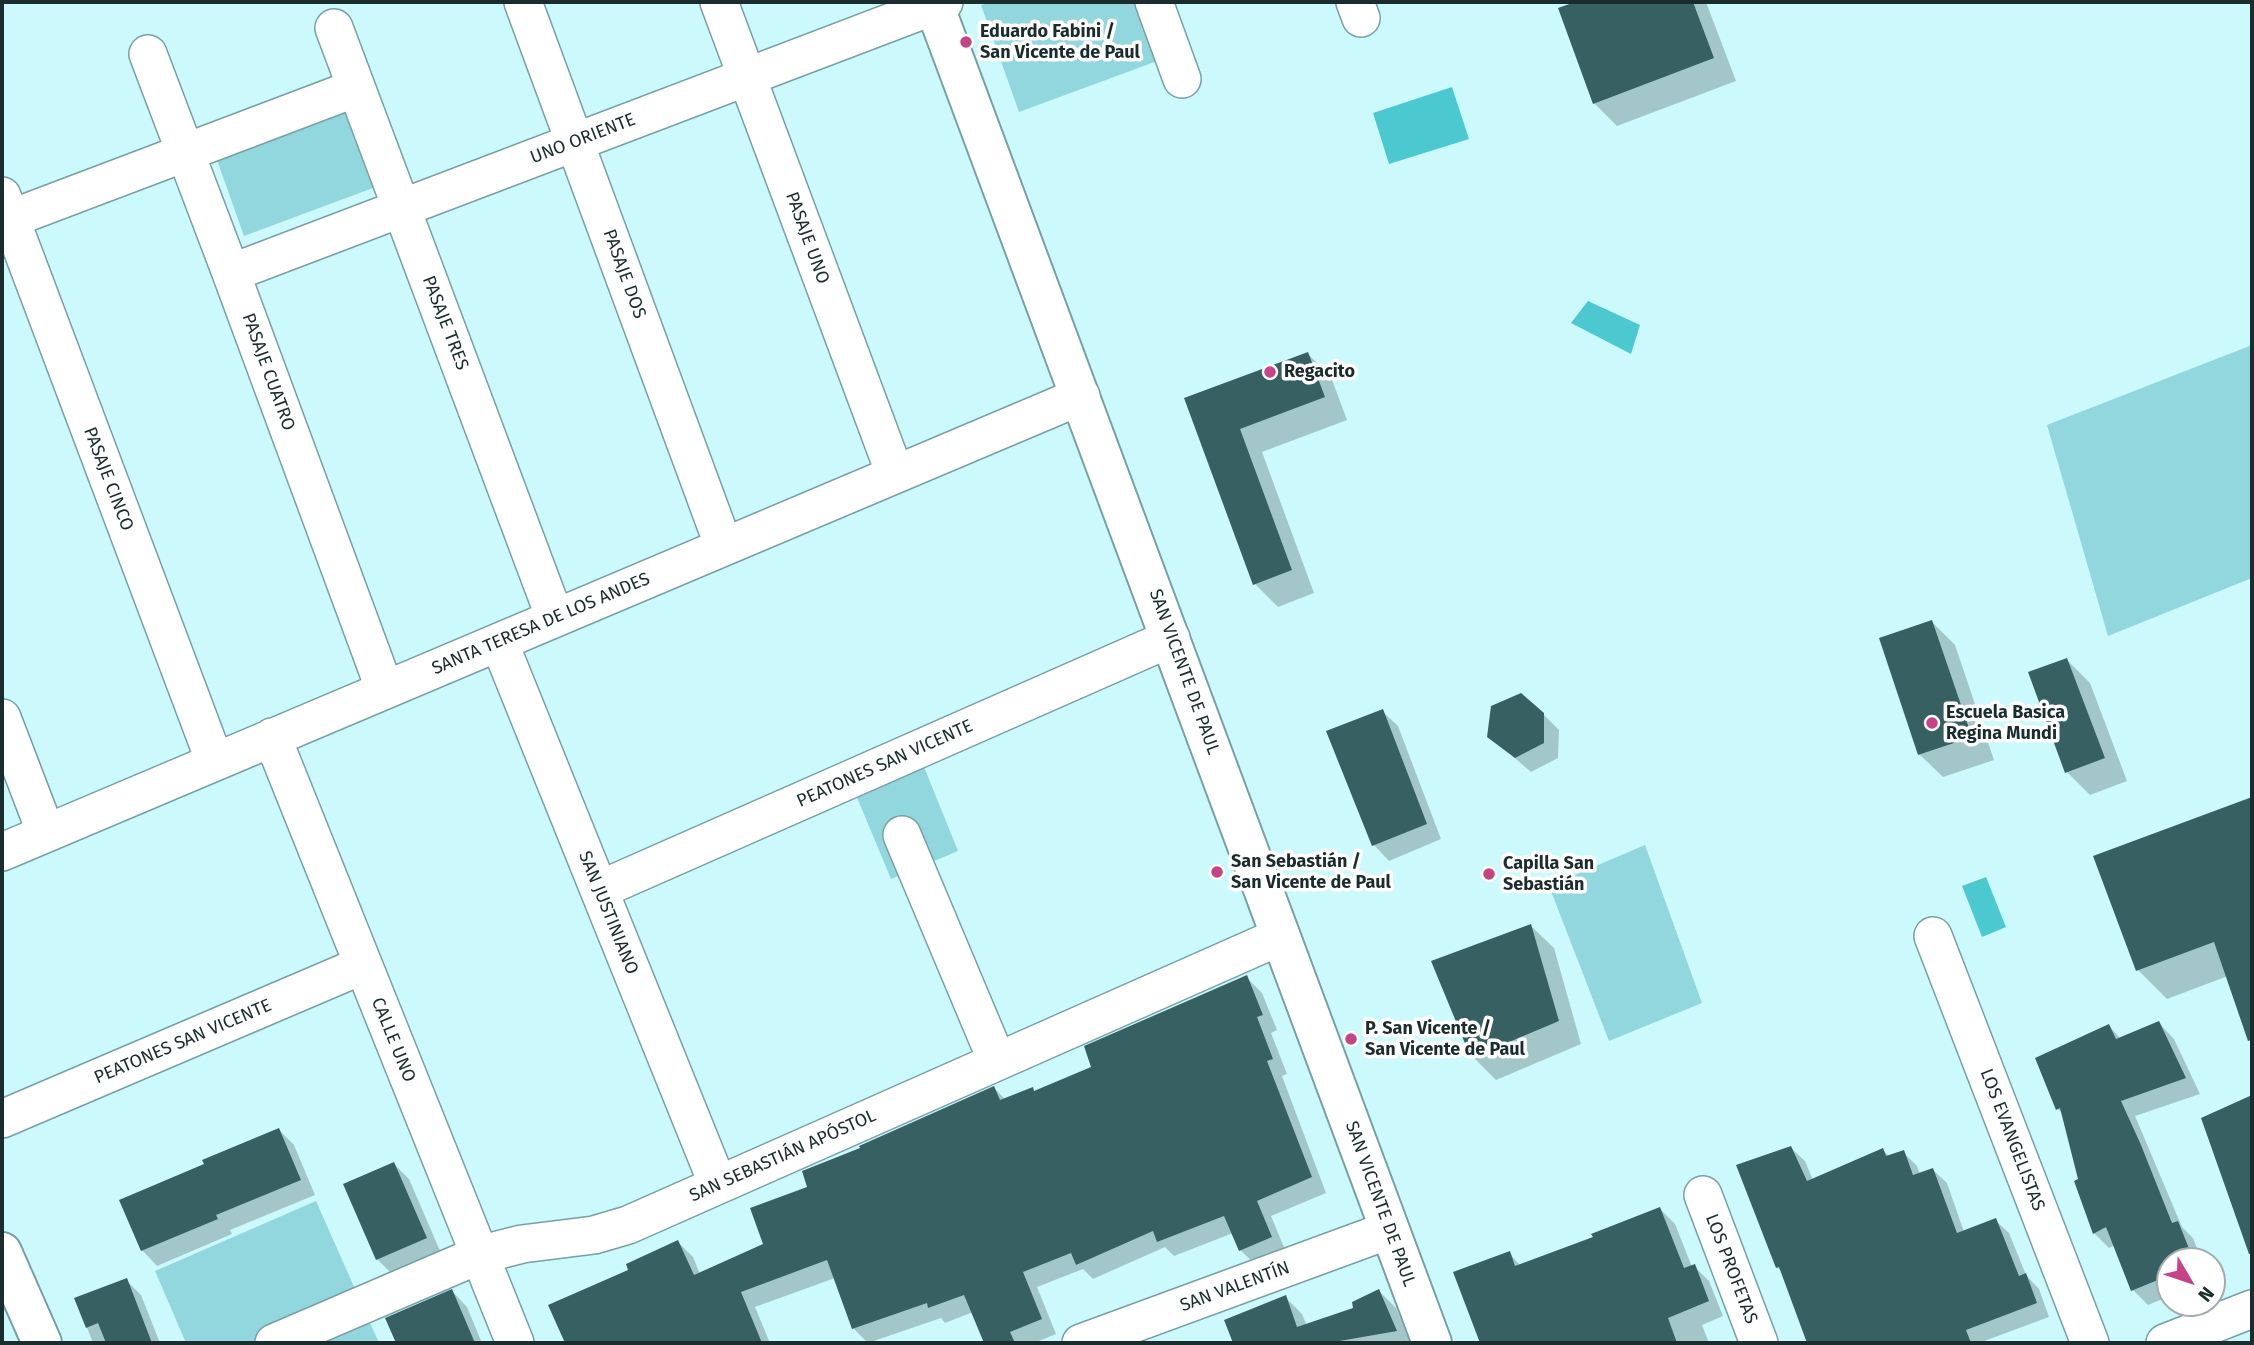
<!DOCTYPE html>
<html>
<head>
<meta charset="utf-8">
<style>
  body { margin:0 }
  #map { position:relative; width:2254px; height:1345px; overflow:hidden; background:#ccf9fc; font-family:"Fira Sans",sans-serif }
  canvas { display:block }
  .frame { position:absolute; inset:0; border:4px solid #1b2c2e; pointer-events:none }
  .north { position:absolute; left:2156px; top:1247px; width:70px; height:70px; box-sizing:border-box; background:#fff; border:2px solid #a4abab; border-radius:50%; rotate:129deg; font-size:19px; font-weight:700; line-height:28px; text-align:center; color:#1b2c2e }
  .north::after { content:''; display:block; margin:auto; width:24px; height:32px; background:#c74387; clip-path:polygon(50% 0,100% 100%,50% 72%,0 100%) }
</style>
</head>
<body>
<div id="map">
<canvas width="2254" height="1345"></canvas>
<div class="frame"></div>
<div class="north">N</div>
</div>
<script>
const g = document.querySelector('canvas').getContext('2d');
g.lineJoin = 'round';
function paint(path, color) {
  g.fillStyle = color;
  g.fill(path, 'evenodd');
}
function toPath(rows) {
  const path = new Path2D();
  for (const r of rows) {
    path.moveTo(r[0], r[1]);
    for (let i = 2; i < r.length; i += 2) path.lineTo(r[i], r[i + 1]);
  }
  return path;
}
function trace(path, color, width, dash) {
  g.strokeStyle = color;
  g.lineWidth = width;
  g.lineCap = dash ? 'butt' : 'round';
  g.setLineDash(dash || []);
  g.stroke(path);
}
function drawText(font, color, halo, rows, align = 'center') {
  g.font = font + ' "Fira Sans",sans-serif';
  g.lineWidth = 7;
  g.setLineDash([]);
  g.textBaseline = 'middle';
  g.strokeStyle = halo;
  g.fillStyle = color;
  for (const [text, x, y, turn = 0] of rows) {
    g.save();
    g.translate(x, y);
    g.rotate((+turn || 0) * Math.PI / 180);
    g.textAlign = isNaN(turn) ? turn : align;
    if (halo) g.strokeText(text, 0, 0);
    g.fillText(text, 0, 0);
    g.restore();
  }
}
paint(toPath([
  [991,2,1139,2,1160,60,1019,112,981,5],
  [345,113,373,188,244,236,217,160],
  [2252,345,2252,578,2108,636,2047,425],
  [924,767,958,851,891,879,856,795],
  [1645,845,1702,1003,1609,1041,1549,886],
  [316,1201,379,1343,186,1343,155,1271]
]), '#91d7dd');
paint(toPath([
  [1452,87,1469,139,1389,164,1373,113],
  [1588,301,1640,325,1631,354,1571,323],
  [1986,877,2006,927,1982,937,1962,886]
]), '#4cc8d1');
paint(toPath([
  [1580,2,1706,2,1736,81,1617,126,1594,103,1560,9],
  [1308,354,1331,377,1347,420,1262,452,1314,593,1278,607,1255,584,1186,399],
  [1932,622,1955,645,1994,760,1943,777,1920,755,1881,639],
  [2067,660,2090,683,2127,781,2090,795,2067,772],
  [1382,711,1398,726,1441,839,1389,861,1374,845,1329,732],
  [1543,714,1559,730,1558,758,1531,772,1489,736],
  [2252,799,2252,1040,2249,1037,2228,976,2167,999,2138,970,2096,857],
  [1531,926,1554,948,1581,1044,1496,1080,1473,1057,1434,962],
  [1246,977,1262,993,1277,1030,1271,1033,1287,1074,1282,1076,1326,1193,1271,1216,1286,1252,1256,1265,1240,1250,1233,1233,1174,1256,1165,1247,1093,1279,1083,1269,1037,1287,1056,1334,1034,1343,986,1343,973,1312,945,1323,941,1318,868,1343,853,1328,835,1278,755,1307,770,1343,566,1343,550,1306,630,1271,678,1242,693,1257,700,1274,765,1245,809,1188,862,1149,994,1088,1006,1100,1032,1089,1035,1092,1093,1068],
  [2159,1023,2174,1039,2200,1094,2135,1116,2182,1227,2193,1238,2202,1261,2170,1261,2170,1296,2148,1305,2133,1290,2115,1245,2109,1248,2094,1233,2064,1115,2058,1109,2109,1026,2121,1039],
  [2252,1097,2252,1250,2248,1246,2203,1118],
  [279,1130,294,1145,315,1195,230,1230,232,1234,157,1266,142,1250,206,1165],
  [1791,1148,1805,1161,1813,1180,1883,1150,1890,1157,1903,1152,1917,1166,1920,1174,1933,1170,1947,1183,1964,1232,1995,1220,2009,1233,2026,1275,2039,1289,2049,1317,1979,1343,1809,1343,1784,1273,1777,1267],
  [394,1164,409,1179,441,1253,393,1275,377,1259],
  [1660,1209,1675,1224,1692,1267,1694,1266,1709,1281,1723,1316,1702,1325,1709,1343,1482,1343,1456,1273,1509,1253,1521,1266,1595,1239],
  [126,1280,141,1295,160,1343,93,1343,76,1299],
  [452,1291,467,1307,482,1343,397,1343,387,1319],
  [1379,1291,1396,1308,1410,1343,1235,1343,1226,1321,1286,1298,1302,1314,1307,1326,1355,1309]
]), '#0003');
paint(toPath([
  [1575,2,1693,2,1714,58,1593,104,1558,8],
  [1308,352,1325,397,1240,429,1292,570,1253,585,1184,398],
  [1932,620,1972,737,1918,755,1879,638],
  [2067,658,2105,758,2065,773,2028,672],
  [1521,693,1544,713,1544,743,1515,758,1487,737,1491,706],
  [1383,709,1427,824,1372,846,1326,731],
  [2252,797,2252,1040,2248,1041,2214,942,2136,971,2093,856],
  [1531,924,1559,1021,1471,1058,1431,961],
  [1247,975,1263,1015,1257,1017,1273,1059,1267,1061,1312,1177,1257,1201,1272,1237,1239,1251,1224,1216,1157,1242,1153,1231,1076,1265,1071,1253,1023,1272,1042,1319,1010,1332,1015,1343,984,1343,964,1295,928,1308,927,1303,852,1329,827,1260,741,1292,762,1343,565,1343,548,1305,628,1270,626,1264,678,1240,694,1275,763,1244,750,1208,807,1187,802,1171,860,1148,859,1146,994,1086,1000,1100,1033,1087,1034,1091,1091,1067,1084,1046],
  [2159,1021,2186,1078,2121,1101,2141,1145,2172,1223,2178,1221,2194,1261,2170,1261,2170,1275,2131,1291,2106,1227,2093,1234,2074,1181,2078,1179,2060,1108,2056,1110,2035,1058,2109,1024,2116,1039],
  [2252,1095,2252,1254,2249,1254,2201,1118],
  [279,1128,301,1180,216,1215,218,1219,141,1251,119,1200,204,1164,202,1160],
  [1791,1146,1807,1181,1883,1148,1886,1156,1904,1150,1913,1175,1933,1168,1957,1233,1996,1218,2019,1276,2026,1273,2037,1303,1966,1330,1971,1343,1807,1343,1779,1267,1776,1268,1736,1165],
  [394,1162,427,1238,376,1260,343,1184],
  [1660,1207,1684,1268,1695,1264,1709,1301,1668,1318,1677,1343,1480,1343,1453,1272,1510,1251,1515,1266,1593,1237,1591,1234],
  [127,1278,152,1343,106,1343,98,1323,86,1328,74,1298],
  [452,1289,475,1343,396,1343,385,1318],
  [1379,1289,1397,1331,1328,1343,1233,1343,1224,1320,1286,1295,1297,1327,1353,1308,1352,1302]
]), '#376063');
const minor = toPath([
  [523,2,724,547],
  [719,2,895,474],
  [1154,2,1182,79],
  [1355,2,1361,18],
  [334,28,555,618],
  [148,54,231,273,385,690],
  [2,196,215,762],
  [2,222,356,88],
  [231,273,944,2],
  [499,642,718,1185],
  [2,718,46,833],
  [272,737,515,1343],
  [902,835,997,1061],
  [2,852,1081,396],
  [599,890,1171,638],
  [1933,936,2090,1343],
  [2,1119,363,965],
  [1703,1195,1759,1343],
  [274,1343,479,1255,522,1244,594,1235,628,1225,1281,936],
  [1081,1343,1389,1230],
  [2165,1343,2252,1309]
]);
const tertiary = toPath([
  [933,2,1432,1343]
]);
const primary = toPath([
  [2,1252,42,1343]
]);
trace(minor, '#77a0a4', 40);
trace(tertiary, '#77a0a4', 42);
trace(primary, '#77a0a4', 42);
trace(minor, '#fff', 37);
trace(tertiary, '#fff', 38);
trace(primary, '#fff', 38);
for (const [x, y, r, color] of [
  [966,42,7,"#c74387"],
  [1270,372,7,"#c74387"],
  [1932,723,7,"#c74387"],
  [1217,872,7,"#c74387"],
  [1489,874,7,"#c74387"],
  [1351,1039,7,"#c74387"]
]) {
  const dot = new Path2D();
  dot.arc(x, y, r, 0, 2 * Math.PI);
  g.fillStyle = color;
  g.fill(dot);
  trace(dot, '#fff', 2.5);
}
drawText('bold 18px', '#1b2c2e', '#fff', [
  ["Eduardo Fabini /",980,32],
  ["San Vicente de Paul",980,53],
  ["Regacito",1284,372],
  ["Escuela Basica",1946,713],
  ["Regina Mundi",1946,734],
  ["San Sebastián /",1231,862],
  ["San Vicente de Paul",1231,883],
  ["Capilla San",1503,864],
  ["Sebastián",1503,885],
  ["P. San Vicente /",1365,1029],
  ["San Vicente de Paul",1365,1050]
], 'left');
drawText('18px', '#1b2c2e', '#fff', [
  ["UNO ORIENTE",583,139,-21],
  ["PASAJE UNO",807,238,70],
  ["PASAJE DOS",624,274,70],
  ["PASAJE TRES",445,323,69],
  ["PASAJE CUATRO",268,372,70],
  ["PASAJE CINCO",108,479,69],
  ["SANTA TERESA DE LOS ANDES",541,624,-23],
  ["SAN VICENTE DE PAUL",1184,672,70],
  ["PEATONES SAN VICENTE",885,764,-24],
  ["SAN JUSTINIANO",608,913,68],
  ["CALLE UNO",393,1040,68],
  ["PEATONES SAN VICENTE",183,1042,-23],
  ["LOS EVANGELISTAS",2012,1140,69],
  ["SAN SEBASTIÁN APÓSTOL",783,1156,-24],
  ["SAN VICENTE DE PAUL",1380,1204,70],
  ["LOS PROFETAS",1731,1269,69],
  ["SAN VALENTÍN",1235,1287,-20]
]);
</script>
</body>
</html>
